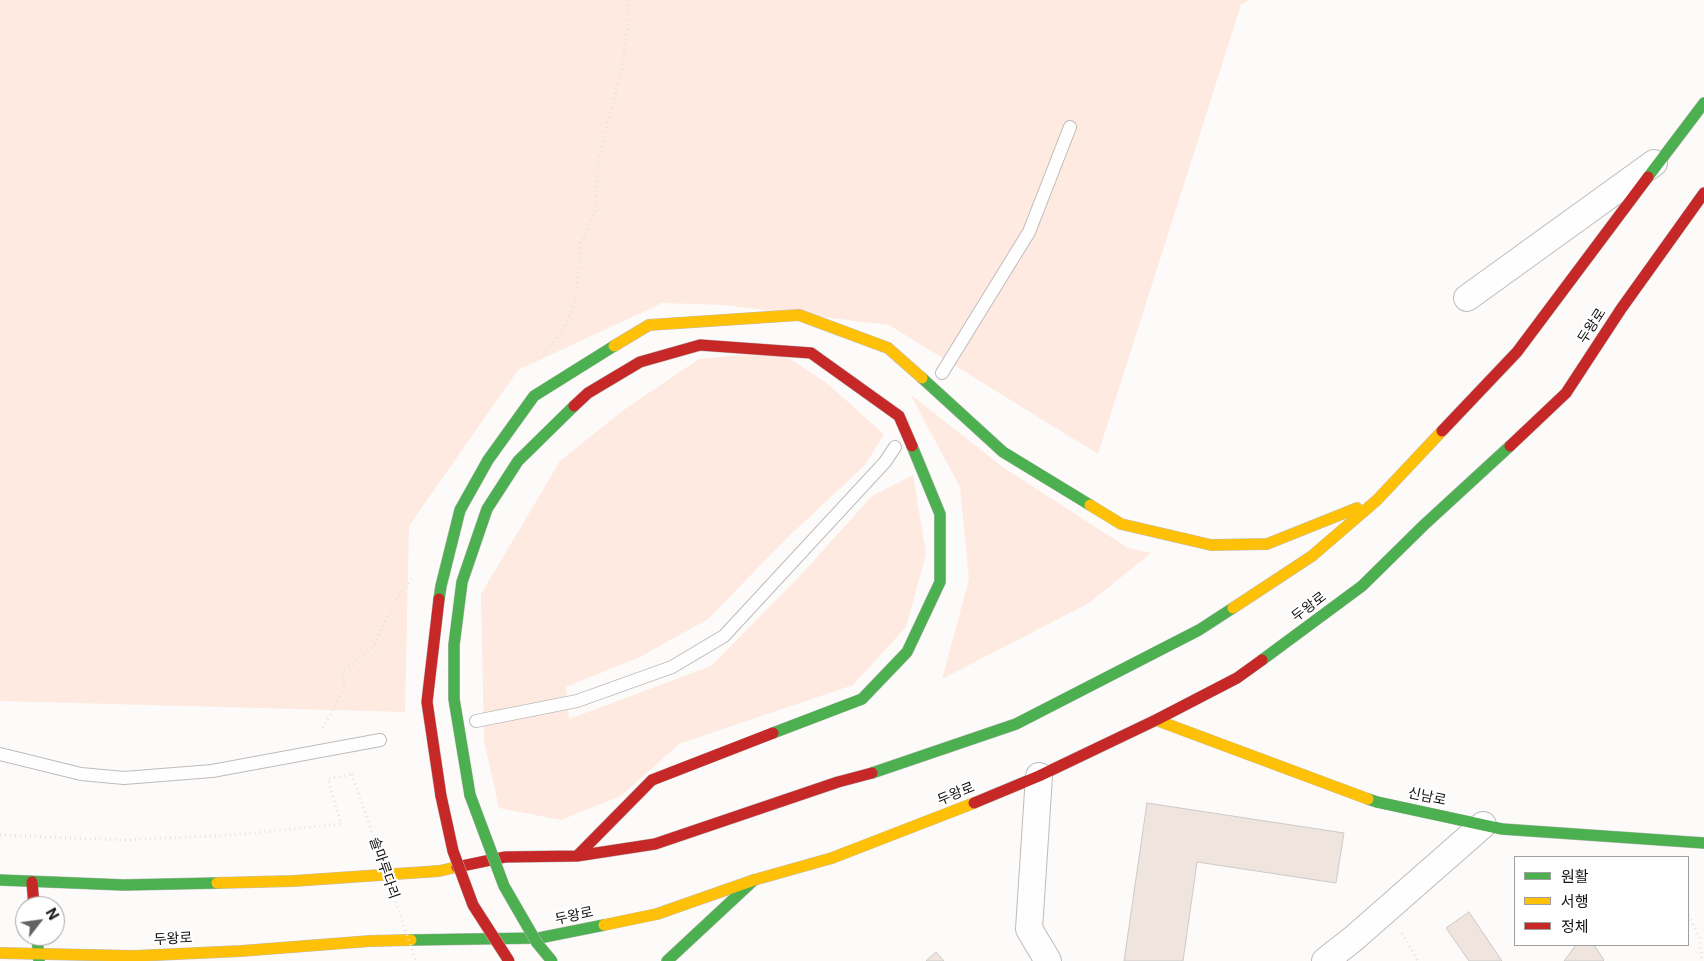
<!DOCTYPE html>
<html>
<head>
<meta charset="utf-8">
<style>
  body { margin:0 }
  #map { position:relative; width:1704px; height:961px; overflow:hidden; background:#fdfbf9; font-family:Inter,"Noto Sans KR",sans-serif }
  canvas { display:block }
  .legend { position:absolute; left:1514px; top:856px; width:175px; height:90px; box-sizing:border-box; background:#fff; border:1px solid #a1a09f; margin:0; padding:6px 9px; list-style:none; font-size:15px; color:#131110 }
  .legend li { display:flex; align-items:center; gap:10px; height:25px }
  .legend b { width:25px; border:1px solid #a1a09f }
  .north { position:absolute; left:15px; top:896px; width:50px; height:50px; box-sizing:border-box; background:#fff; border:1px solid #a1a09f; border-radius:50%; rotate:60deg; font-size:14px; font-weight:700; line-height:20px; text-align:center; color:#131110 }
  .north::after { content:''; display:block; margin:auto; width:18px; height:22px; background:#656362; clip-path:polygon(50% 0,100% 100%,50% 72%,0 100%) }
</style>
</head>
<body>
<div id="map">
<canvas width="1704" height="961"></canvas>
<ul class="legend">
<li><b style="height:6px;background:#4caf50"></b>원활</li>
<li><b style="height:6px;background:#ffc107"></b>서행</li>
<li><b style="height:6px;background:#c62828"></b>정체</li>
</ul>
<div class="north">N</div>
</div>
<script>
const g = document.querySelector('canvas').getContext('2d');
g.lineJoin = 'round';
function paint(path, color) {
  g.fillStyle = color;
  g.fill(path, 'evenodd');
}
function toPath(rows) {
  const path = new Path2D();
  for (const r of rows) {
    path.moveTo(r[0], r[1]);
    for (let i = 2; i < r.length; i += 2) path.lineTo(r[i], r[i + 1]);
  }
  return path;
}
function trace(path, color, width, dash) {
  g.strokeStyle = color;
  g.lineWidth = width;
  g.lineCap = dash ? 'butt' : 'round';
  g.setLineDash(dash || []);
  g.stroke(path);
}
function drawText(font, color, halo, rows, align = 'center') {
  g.font = font + ' Inter,"Noto Sans KR",sans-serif';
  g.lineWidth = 4.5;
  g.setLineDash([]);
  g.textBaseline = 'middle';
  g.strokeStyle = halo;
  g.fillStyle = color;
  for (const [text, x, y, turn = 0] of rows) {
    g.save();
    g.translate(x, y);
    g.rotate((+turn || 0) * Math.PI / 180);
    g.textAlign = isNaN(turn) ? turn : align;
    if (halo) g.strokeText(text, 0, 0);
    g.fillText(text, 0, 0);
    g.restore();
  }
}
paint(toPath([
  [0,0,1249,0,1241,5,1098,454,889,325,723,305,662,303,518,370,409,526,405,712,0,701],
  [779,351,829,385,884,434,866,464,786,539,708,619,640,657,566,687,569,719,711,666,799,577,872,496,913,475,926,554,906,627,853,685,679,744,621,796,561,820,499,808,484,740,481,594,560,461,625,409,699,359],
  [910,394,1004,468,1128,548,1151,553,1089,603,942,679,969,579,960,487]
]), '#feeae0');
const building = toPath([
  [1147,803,1344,833,1336,883,1197,862,1183,961,1124,961,1147,803],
  [1469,912,1502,961,1469,961,1446,928,1469,912],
  [1576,945,1594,945,1604,960,1603,961,1564,961,1576,945],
  [936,952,944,961,926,961,936,952]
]);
paint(building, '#efe4de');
trace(building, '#cccac9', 1);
const lane = toPath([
  [942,373,1029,232,1070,127],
  [476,721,577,701,672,667,724,636,885,462,895,447],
  [0,754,81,774,124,778,212,771,380,740]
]);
const street = toPath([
  [1467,298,1654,163],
  [1039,776,1029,929,1048,961],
  [1325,961,1353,939,1483,825]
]);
const fast = toPath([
  [1648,177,1704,103],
  [922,378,1003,452,1090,505],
  [439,599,441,586,460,510,488,460,534,396,614,346],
  [1262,660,1362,586,1424,525,1510,446],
  [773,733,862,699,907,652,940,582,940,514,912,446],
  [872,773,1016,724,1199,630,1233,608],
  [470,795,454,699,454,645,462,582,487,509,518,461,574,406],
  [1368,799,1377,802,1502,829,1704,843],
  [0,880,124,885,217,883],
  [37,936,39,961],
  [411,940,539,938,604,925],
  [667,961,754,880]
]);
const slow = toPath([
  [614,346,649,325,799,315,888,348,922,378],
  [1090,505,1121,524,1211,545,1267,544,1357,508],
  [1233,608,1312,556,1377,500,1442,431],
  [1156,720,1368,799],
  [217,883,293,881,439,871,457,867],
  [604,925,657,914,754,880,832,858,974,803],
  [0,953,134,956,241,951,370,941,411,940]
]);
const jam = toPath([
  [574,406,588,393,640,362,700,345,811,353,899,416,912,446],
  [1442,431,1517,352,1648,177],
  [1510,446,1566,393,1621,309,1704,193],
  [439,599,427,702,441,796],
  [974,803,1039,776,1156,720,1237,678,1262,660],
  [577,856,652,780,773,733],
  [457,867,505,857,577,856,655,844,838,782,872,773],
  [32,882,34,906]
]);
trace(lane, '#bebcbb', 14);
trace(street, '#bebcbb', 28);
trace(fast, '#bebcbb', 12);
trace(slow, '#bebcbb', 12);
trace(jam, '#bebcbb', 12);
trace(toPath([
  [544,354,564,328,575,303,581,243,596,210,598,161,622,67,629,20,628,0],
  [323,728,345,686,342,671,353,664,373,647,398,596,412,579],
  [0,835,124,840,233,835,341,824,328,779,352,774],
  [1688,915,1700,940,1702,961],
  [1402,933,1418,961]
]), '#e4e3e3', 3, [1, 4]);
trace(lane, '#fffefe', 12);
trace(street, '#fffefe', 26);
trace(fast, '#4caf50', 11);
trace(slow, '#ffc107', 11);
trace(jam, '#c62828', 11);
const fastBridge = toPath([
  [470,795,504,886,537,943,552,961]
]);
const jamBridge = toPath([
  [441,796,453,851,473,905,509,961]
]);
trace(fastBridge, '#bebcbb', 12, []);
trace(jamBridge, '#bebcbb', 12, []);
trace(toPath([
  [352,774,416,961]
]), '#e4e3e3', 3, [1, 4]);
trace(fastBridge, '#4caf50', 11);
trace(jamBridge, '#c62828', 11);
drawText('14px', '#131110', '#fff', [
  ["두왕로",1592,326,-57],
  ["두왕로",1309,607,-37],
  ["두왕로",956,794,-22],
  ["신남로",1427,797,12],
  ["솔마루다리",384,868,71],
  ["두왕로",574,916,-12],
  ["두왕로",173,939,-3]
]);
</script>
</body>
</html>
